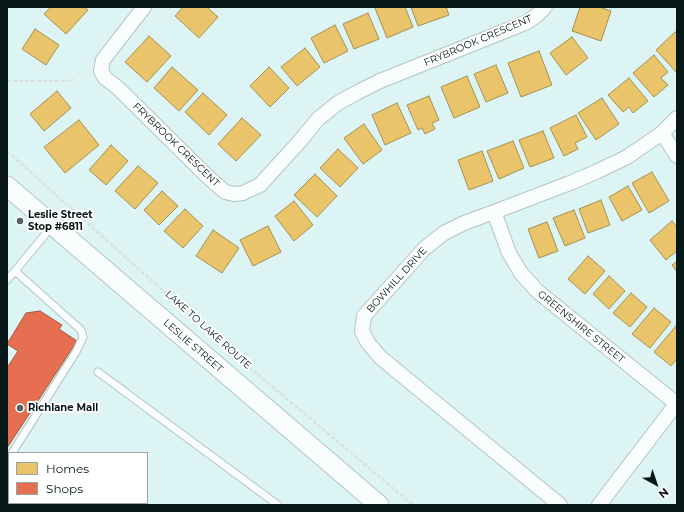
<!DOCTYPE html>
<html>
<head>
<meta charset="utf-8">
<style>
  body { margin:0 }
  #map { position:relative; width:684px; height:512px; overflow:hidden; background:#dcf4f4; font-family:Montserrat,sans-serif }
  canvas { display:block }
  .frame { position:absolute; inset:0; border:8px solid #071717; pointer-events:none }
  .legend { position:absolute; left:8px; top:452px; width:140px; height:52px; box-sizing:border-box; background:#fff; border:1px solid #9ca2a2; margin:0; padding:5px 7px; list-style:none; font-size:12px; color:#071717 }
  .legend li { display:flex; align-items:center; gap:8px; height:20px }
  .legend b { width:20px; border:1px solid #9ca2a2 }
  .north { position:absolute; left:636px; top:464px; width:40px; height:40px; -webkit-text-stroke:3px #fff; paint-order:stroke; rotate:140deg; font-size:11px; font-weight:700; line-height:16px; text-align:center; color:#071717 }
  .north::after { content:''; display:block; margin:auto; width:14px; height:18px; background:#071717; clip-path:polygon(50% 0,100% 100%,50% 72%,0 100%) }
</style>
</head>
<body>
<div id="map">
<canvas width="684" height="512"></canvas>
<div class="frame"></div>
<ul class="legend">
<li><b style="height:11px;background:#e9c46a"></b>Homes</li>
<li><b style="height:11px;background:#e76f51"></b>Shops</li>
</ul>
<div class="north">N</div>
</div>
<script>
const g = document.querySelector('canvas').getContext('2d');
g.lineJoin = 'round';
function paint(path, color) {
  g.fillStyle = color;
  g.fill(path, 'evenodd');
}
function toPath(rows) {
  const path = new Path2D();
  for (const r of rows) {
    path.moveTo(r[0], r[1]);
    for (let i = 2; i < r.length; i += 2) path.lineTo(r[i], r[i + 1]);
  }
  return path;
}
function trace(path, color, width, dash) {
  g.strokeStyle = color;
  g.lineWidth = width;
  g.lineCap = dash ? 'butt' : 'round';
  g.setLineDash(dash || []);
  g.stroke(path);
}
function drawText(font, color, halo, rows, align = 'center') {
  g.font = font + ' Montserrat,sans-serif';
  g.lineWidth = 4;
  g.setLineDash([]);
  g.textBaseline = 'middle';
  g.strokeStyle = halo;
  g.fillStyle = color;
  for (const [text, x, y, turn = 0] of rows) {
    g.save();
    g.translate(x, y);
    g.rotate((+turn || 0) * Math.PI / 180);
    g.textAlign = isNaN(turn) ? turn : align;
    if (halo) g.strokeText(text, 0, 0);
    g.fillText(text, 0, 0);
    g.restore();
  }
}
const homes = toPath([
  [51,7,84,7,88,10,66,34,44,14,51,7],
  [183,7,207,7,218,17,199,38,175,16,183,7],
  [378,7,405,7,413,27,387,38,375,8,378,7],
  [411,7,446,7,449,15,418,26,411,7],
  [580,7,599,7,611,11,601,41,572,31,580,7],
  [368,13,379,39,354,49,343,24,368,13],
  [335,25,348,51,324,63,311,38,335,25],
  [35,29,59,45,46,65,22,49,35,29],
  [675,32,677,34,677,73,656,50,675,32],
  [149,36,171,56,147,82,125,62,149,36],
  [572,37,588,58,566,75,550,53,572,37],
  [305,48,320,67,297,86,281,67,305,48],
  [539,51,552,85,521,97,508,63,539,51],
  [654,55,668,72,661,78,668,85,654,97,633,73,654,55],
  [496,65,508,93,486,102,474,74,496,65],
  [172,67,198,90,179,111,154,88,172,67],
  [269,67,289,88,270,107,250,86,269,67],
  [467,76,480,107,454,118,441,87,467,76],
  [629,78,648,101,633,113,629,107,623,112,608,95,629,78],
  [57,91,71,108,44,131,30,114,57,91],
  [203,93,227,115,209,135,185,112,203,93],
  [429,96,439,120,432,123,435,129,425,134,422,128,418,130,407,105,429,96],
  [602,98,619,124,596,140,578,113,602,98],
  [397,103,411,133,385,145,372,115,397,103],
  [576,115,587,137,575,143,578,149,564,156,550,128,576,115],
  [242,118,261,135,236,161,218,144,242,118],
  [79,120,99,145,65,173,44,147,79,120],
  [364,124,382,150,363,164,344,138,364,124],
  [543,131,554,158,530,167,519,140,543,131],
  [513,141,524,168,499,179,487,151,513,141],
  [111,145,128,161,106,185,89,170,111,145],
  [338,149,358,168,340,187,320,168,338,149],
  [482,151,493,181,469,190,458,160,482,151],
  [138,166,158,183,135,209,115,191,138,166],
  [652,172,669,201,649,213,632,183,652,172],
  [315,174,337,196,317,217,294,195,315,174],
  [628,186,642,210,622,221,609,197,628,186],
  [162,191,178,206,159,225,144,210,162,191],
  [601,200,610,225,588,233,579,209,601,200],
  [294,201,313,225,294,241,275,216,294,201],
  [185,209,203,226,183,248,164,231,185,209],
  [574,210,585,238,565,246,553,218,574,210],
  [672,221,677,227,677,251,666,260,650,240,672,221],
  [547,222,558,251,539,258,528,229,547,222],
  [268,226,281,252,253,266,240,240,268,226],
  [213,230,239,248,222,273,196,256,213,230],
  [588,256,605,271,585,294,568,279,588,256],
  [677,261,677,272,672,265,677,261],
  [609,276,625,291,609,309,593,294,609,276],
  [631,293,647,307,630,327,613,313,631,293],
  [654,308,671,322,650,348,632,334,654,308],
  [676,326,677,327,677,359,671,366,654,352,676,326]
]);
paint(homes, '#e9c46a');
trace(homes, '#a59051', 1);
const shops = toPath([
  [40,311,62,325,59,329,77,341,7,448,7,368,18,351,7,344,26,313,40,311]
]);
paint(shops, '#e76f51');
trace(shops, '#a45540', 1);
const lane = toPath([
  [7,280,15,271],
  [98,372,278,505],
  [12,453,76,352,83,337,81,330,15,271,52,226],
  [7,461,9,458]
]);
const street = toPath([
  [144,7,103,60,101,71,105,78,118,88,209,178,225,192,234,194,243,193,260,185,300,141,318,119,338,103,358,92,380,81,525,23,536,16,545,7],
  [662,133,677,156],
  [494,212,509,253,521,273,537,291,677,404],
  [560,505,381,358,368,343,362,331,364,316,425,248,444,233,464,223,494,212,570,183,596,172,627,157,662,133,677,118],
  [599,505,677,403]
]);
const secondary = toPath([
  [7,186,379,505]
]);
trace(lane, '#b2c4c4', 9);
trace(street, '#b2c4c4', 16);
trace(secondary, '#b2c4c4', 21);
trace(toPath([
  [7,81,67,81,74,79],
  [7,151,237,357,413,505]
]), '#d7dede', 2, [4, 2]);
trace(lane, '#fafdfd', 7);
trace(street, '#fafdfd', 14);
trace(secondary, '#fafdfd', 19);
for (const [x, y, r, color] of [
  [20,221,4,"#526464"],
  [20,408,4,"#526464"]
]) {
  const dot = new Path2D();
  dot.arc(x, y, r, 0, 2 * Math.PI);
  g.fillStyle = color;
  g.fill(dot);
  trace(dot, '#fff', 1.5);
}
drawText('10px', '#071717', '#fff', [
  ["FRYBROOK CRESCENT",478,41,-23],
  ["FRYBROOK CRESCENT",176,145,44],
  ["BOWHILL DRIVE",397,280,-48],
  ["GREENSHIRE STREET",581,327,39],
  ["LAKE TO LAKE ROUTE",208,330,42],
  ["LESLIE STREET",193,346,41]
]);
drawText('bold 10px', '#071717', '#fff', [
  ["Leslie Street",28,215],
  ["Stop #6811",28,227],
  ["Richlane Mall",28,408]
], 'left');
</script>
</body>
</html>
